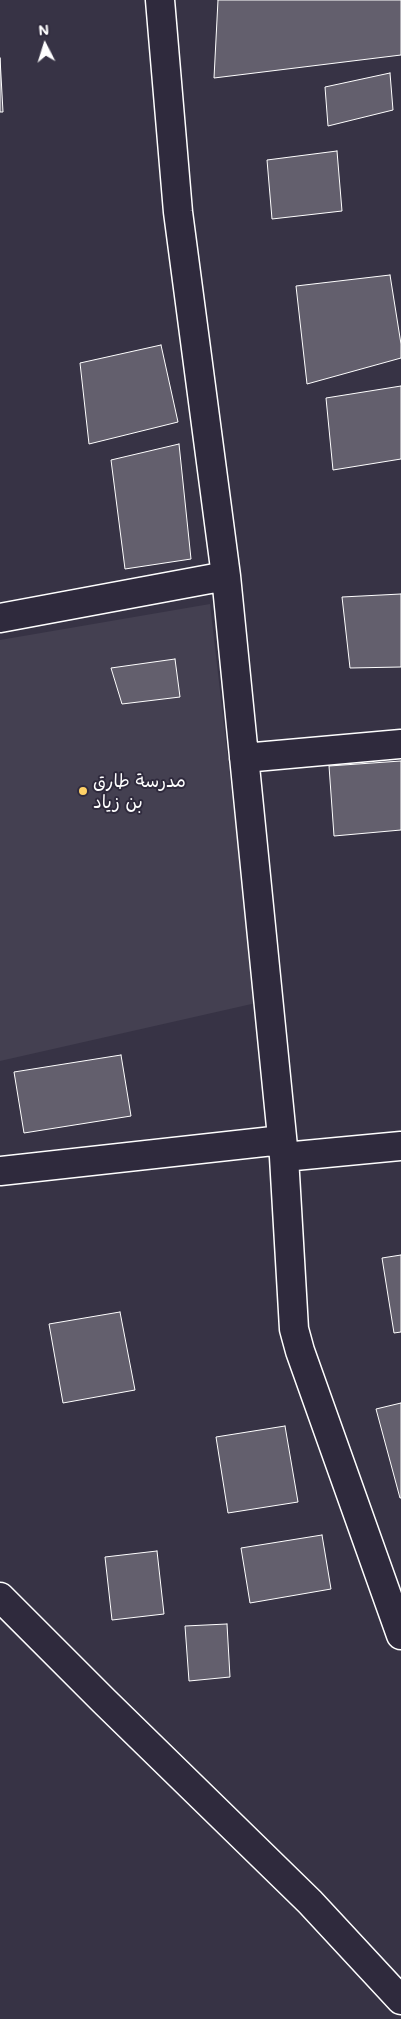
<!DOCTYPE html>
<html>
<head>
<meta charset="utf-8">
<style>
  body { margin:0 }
  #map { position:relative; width:401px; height:2019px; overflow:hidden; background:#373345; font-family:Mali,sans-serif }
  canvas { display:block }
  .north { position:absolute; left:20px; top:20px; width:50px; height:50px; -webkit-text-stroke:4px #2f2a3d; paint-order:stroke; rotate:355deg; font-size:14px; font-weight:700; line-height:20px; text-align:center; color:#fff }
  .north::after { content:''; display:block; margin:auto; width:18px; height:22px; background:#fff; clip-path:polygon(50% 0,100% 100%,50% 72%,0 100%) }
</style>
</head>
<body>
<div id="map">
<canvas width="401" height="2019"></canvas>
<div class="north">N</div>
</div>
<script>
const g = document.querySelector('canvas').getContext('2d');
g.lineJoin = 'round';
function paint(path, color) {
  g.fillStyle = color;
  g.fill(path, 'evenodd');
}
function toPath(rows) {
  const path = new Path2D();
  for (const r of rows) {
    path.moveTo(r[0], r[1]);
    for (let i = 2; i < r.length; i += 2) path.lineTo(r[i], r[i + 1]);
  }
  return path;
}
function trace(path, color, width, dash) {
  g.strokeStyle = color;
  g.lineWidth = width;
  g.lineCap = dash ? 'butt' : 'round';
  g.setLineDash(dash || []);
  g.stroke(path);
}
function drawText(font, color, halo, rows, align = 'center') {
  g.font = font + ' Mali,"Playpen Sans Arabic",sans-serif';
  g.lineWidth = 4;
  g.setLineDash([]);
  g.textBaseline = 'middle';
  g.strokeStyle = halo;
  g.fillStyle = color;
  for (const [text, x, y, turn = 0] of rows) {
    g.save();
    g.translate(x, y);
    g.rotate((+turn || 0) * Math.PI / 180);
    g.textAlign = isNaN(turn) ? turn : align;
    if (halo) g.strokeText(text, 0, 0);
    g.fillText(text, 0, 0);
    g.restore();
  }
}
paint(toPath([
  [210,604,256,1003,0,1061,0,640]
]), '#444051');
const building = toPath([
  [218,0,401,0,401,55,214,78,218,0],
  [0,58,3,112,0,112,0,58],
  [390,73,393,110,328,126,325,87,390,73],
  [337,151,342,211,272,219,267,160,337,151],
  [390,275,401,344,401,358,307,384,296,286,390,275],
  [161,345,178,422,89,444,80,363,161,345],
  [401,386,401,459,333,470,326,398,401,386],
  [179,444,191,559,125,569,111,460,179,444],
  [401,594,401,667,350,668,342,597,401,594],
  [175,659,180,697,122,704,111,668,175,659],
  [401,761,401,830,334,836,329,766,401,761],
  [121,1055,131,1116,24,1133,14,1072,121,1055],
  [401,1255,401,1332,394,1333,382,1258,401,1255],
  [120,1312,135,1390,63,1403,49,1324,120,1312],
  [401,1403,401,1498,400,1498,376,1409,401,1403],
  [285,1426,298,1502,228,1513,216,1437,285,1426],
  [322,1535,331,1589,250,1603,241,1548,322,1535],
  [157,1551,164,1614,112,1620,105,1557,157,1551],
  [227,1624,230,1677,189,1681,185,1626,227,1624]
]);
paint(building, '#635f6d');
trace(building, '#fff', 1);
const minor = toPath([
  [160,0,178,212,226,576,284,1157,294,1329,300,1351,401,1635],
  [0,618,226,576],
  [244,758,401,744],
  [284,1157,401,1146],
  [0,1171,282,1140],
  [0,1597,104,1701,310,1902,401,2000]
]);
trace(minor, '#fff', 31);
trace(minor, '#2f2a3d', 28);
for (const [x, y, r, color] of [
  [83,791,5,"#ffd166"]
]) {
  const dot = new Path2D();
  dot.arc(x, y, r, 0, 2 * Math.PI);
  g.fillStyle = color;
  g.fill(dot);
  trace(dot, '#2f2a3d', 2);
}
drawText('18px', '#fff', '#2f2a3d', [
  ["مدرسة طارق",93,781],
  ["بن زياد",93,802]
], 'left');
</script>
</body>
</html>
